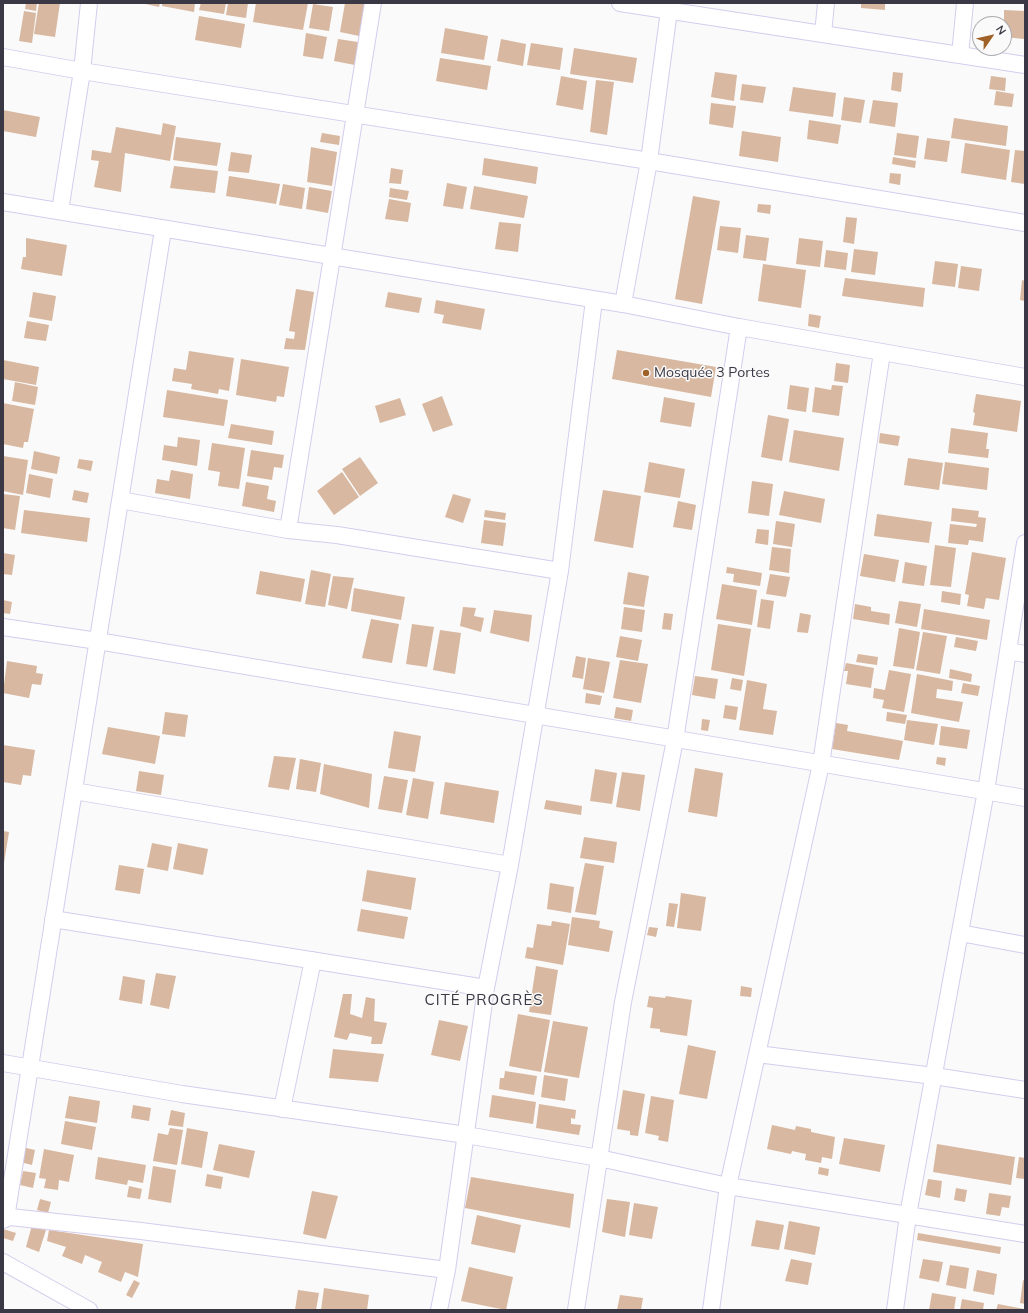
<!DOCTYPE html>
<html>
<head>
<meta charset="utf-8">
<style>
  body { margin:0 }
  #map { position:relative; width:1028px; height:1313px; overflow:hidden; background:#fafafa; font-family:Mulish,sans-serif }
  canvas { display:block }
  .frame { position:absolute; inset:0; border:4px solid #3a3844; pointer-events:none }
  .north { position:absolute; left:972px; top:16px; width:40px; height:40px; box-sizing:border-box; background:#fafafa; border:1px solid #adacb1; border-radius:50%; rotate:56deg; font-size:11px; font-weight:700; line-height:16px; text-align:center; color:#3a3844 }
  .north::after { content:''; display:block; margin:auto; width:14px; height:18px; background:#a06128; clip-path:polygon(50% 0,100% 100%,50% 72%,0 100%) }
</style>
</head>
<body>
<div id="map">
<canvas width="1028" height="1313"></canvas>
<div class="frame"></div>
<div class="north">N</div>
</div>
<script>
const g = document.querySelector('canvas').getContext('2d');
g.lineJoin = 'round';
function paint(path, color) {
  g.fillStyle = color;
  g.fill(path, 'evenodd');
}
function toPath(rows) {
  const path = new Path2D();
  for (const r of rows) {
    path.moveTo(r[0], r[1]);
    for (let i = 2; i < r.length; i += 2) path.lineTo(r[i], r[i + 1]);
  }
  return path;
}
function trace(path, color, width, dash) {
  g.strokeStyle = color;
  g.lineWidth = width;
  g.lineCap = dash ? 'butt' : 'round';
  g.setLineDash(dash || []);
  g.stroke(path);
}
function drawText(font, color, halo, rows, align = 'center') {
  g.font = font + ' Mulish,sans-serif';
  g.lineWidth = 3;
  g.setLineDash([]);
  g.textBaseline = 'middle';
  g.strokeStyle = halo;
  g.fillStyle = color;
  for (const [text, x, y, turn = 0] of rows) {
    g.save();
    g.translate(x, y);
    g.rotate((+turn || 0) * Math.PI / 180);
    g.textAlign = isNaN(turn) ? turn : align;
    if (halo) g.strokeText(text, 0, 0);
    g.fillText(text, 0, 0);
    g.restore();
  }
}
paint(toPath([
  [26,3,37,3,36,11,25,9],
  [39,3,60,3,55,37,34,34],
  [141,3,160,3,159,7],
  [162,3,195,3,194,12,162,6],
  [201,3,226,3,224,14,199,10],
  [228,3,248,3,246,18,226,15],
  [256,3,308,3,303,30,253,22],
  [345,3,370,3,364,37,340,32],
  [861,3,885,3,885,10,861,8],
  [313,4,333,7,329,31,309,28],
  [1004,10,1025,11,1024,39,1004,37],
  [24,11,36,13,32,43,19,41],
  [199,16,245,24,241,48,195,40],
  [445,28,488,36,484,60,441,53],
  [306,33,327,37,323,59,303,56],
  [338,39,358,42,355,65,334,61],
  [501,39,526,44,523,66,497,61],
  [531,43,563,48,560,70,527,65],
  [574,48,637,58,633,83,570,74],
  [440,58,491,66,487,90,436,81],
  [715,72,737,75,734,101,711,97],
  [893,72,903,73,901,92,891,90],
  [561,76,587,81,583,110,556,105],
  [991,76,1006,78,1005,91,989,89],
  [596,80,614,82,607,135,590,132],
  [742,84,766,87,763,103,740,100],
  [793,87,836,93,833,117,789,111],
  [996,91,1014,94,1012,107,994,105],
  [844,97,865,100,861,123,841,120],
  [873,100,898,103,895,127,869,123],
  [711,103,736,106,733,128,709,124],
  [3,110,40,117,36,137,3,131],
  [954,118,1008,126,1006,146,951,138],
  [809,120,841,125,838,144,807,139],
  [163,123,176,126,170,161,125,153,121,192,94,187,99,161,91,160,92,150,111,153,116,127,161,135],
  [742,131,781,137,778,162,739,156],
  [322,133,340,136,339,145,320,142],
  [897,133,919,136,916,158,894,155],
  [176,137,221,143,217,166,173,160],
  [927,138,950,141,947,162,924,159],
  [965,143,1010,150,1006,180,961,173],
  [311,147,337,152,332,186,307,182],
  [1015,150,1025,151,1025,184,1011,182],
  [231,152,252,155,249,173,228,171],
  [893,157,916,161,915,168,892,164],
  [484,158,538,167,536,184,482,175],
  [174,166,218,171,215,193,170,188],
  [391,168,403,170,401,184,389,183],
  [890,173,901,174,900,185,889,183],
  [229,176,280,184,276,204,226,196],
  [447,183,467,187,463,209,443,206],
  [283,184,305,188,302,209,279,205],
  [474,186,528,196,524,218,470,209],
  [309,187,332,191,328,213,306,209],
  [390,188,409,191,407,200,389,197],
  [693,196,720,201,702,304,675,299],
  [389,199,411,203,408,222,385,219],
  [758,204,771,205,770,214,757,212],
  [846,217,857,218,854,244,843,242],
  [499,222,521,224,518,252,495,249],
  [720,226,741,228,738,253,717,250],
  [746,235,769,238,766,261,743,258],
  [26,238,67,245,62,276,21,269,23,257,26,257],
  [799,238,823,241,820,267,796,264],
  [854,249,878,252,875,275,851,272],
  [826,250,848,253,846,270,824,267],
  [935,261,958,264,955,287,932,284],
  [763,264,806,270,801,308,758,301],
  [961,266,982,269,979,291,958,288],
  [845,278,925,288,923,307,842,296],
  [1022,280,1025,281,1025,301,1020,300],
  [296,289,314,292,305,350,284,349,286,338,294,339,295,332,289,331],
  [33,292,56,296,52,321,29,317],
  [388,292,422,298,419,313,385,307],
  [436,300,485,309,481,330,442,323,444,315,434,313],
  [809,314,821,316,819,328,808,326],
  [27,321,49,325,46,341,24,338],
  [617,350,716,367,711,397,612,379],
  [189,351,234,358,229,391,219,389,218,394,191,389,192,384,172,381,174,368,186,370],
  [241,359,289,367,284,397,277,396,276,402,236,395],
  [3,360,39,367,36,385,3,379],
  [836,363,850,365,848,383,834,381],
  [15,382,38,387,35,405,12,401],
  [790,385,809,388,806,412,787,409],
  [832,385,843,386,839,416,812,412,815,387,831,390],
  [167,390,228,400,224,426,163,417],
  [976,394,1021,401,1017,432,973,425,975,413,973,412],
  [442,396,453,425,433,432,422,404],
  [664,397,695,403,691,427,660,422],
  [400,398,406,415,380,423,375,406],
  [3,403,34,409,28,442,24,442,23,448,3,444],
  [768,415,789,419,782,461,761,457],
  [231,424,274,431,272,445,228,438],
  [951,428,988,433,986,449,989,449,988,458,948,453],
  [794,430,844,438,839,471,789,462],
  [880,433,900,436,898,446,879,443],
  [178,437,200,440,197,466,162,460,164,445,177,447],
  [212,443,245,448,239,489,218,486,220,472,208,470],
  [251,450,284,455,282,468,274,467,272,480,247,476],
  [34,451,60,457,57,474,31,469],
  [3,456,28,460,23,495,3,491],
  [360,457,378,483,360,496,342,469],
  [908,458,943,463,939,490,904,485],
  [79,459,93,461,91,471,77,468],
  [649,462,685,469,680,498,644,492],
  [945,462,989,468,987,490,942,484],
  [171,470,193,474,190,499,155,493,157,479,169,481],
  [342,472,359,497,334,515,317,491],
  [29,474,53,479,50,498,26,493],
  [752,481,773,484,769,516,748,513],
  [246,482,269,486,267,499,276,501,274,512,242,506],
  [74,490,89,493,87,503,72,500],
  [603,490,641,496,633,548,594,541],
  [784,491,825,499,821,523,779,515],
  [3,494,20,496,15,530,3,528],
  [453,494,471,499,463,523,445,517],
  [678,501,696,505,692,530,673,527],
  [952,508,979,511,978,517,986,518,983,542,969,540,968,545,948,543,950,524,976,527,977,524,951,521],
  [24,510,90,518,87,542,21,533],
  [485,510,506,513,505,520,484,517],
  [877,514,932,522,929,543,874,536],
  [484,520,506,523,503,546,481,543],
  [776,521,795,524,792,547,773,544],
  [757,529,769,530,768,545,755,543],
  [935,545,956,548,951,587,930,585],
  [772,547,791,549,789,573,769,570],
  [972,552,1006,558,999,600,986,598,984,609,967,606,969,595,965,594],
  [3,553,15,555,12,575,3,574],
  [864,554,899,560,895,582,860,576],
  [905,562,927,566,924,586,902,583],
  [727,567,762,573,760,586,733,582,734,574,726,573],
  [311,570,331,574,325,607,305,604],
  [260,571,305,579,301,602,256,594],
  [628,572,649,576,644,607,623,604],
  [770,574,790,577,786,597,766,594],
  [333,576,354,578,347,609,328,605],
  [722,584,757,590,752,625,716,619],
  [354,588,405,597,401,620,351,611],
  [942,591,961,594,960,605,941,602],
  [761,599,774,601,770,629,757,627],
  [3,600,12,602,10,614,3,613],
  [899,601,921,604,917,627,895,623],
  [855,604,871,607,871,611,890,614,889,625,853,619],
  [463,607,476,608,474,616,484,618,481,632,460,626],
  [624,607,645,610,642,632,621,629],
  [924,609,990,620,987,640,921,629],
  [494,610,532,615,529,642,490,633],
  [664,613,673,614,671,630,662,629],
  [800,613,811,615,808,633,797,632],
  [371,619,399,624,392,663,362,658],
  [412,624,434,627,427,667,406,664],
  [718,624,751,629,744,676,711,670],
  [899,628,920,632,914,669,893,666],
  [440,630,461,633,455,674,433,670],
  [923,632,947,636,940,674,916,670],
  [620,636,642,640,638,661,616,657],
  [956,637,978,641,976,651,954,647],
  [858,654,878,657,877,665,856,662],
  [576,656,586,658,583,679,572,677],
  [588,658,610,662,604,693,583,689],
  [620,660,648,664,641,703,613,698],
  [7,661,37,666,36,673,43,674,41,685,32,684,29,698,3,693],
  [846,663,874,668,871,688,846,684,848,671,844,671],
  [950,669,972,674,971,682,949,678],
  [889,670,911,674,904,712,882,708,884,700,873,698,874,688,885,690],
  [917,674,953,681,952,691,937,689,936,698,963,702,959,722,911,713],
  [695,676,718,679,715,699,692,695],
  [732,678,743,680,741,691,730,689],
  [747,680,767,684,763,709,777,711,773,735,739,730],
  [963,683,980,686,978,696,961,693],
  [586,693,602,696,600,705,585,703],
  [725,705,738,707,736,720,723,718],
  [616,707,633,710,631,721,614,718],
  [165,712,188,715,185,737,162,734],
  [887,712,907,715,905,724,886,721],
  [702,719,710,720,708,731,701,730],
  [907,720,938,724,934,745,904,740],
  [836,723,848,725,847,731,903,741,899,760,832,749],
  [941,726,970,730,967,749,939,745],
  [108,727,160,736,155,764,102,754],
  [394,731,421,736,415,772,388,768],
  [3,745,35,750,31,776,23,775,21,785,3,782],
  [274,756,296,758,289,790,268,787],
  [937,757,946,758,945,766,936,764],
  [300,759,321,763,316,792,296,789],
  [324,764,372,774,369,808,320,794],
  [695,768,723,773,717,817,688,812],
  [595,769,617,773,612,804,590,801],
  [139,771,164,775,161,795,136,791],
  [622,772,645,775,640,811,616,807],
  [384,776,408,780,402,813,378,809],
  [413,778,434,782,428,819,406,815],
  [445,782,499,791,494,823,440,814],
  [546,800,582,806,581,815,544,809],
  [3,831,9,832,4,863,3,863],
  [584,837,617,842,614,863,580,858],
  [152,843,172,847,168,871,147,867],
  [178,843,208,849,203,875,173,869],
  [585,863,604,866,596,915,575,912],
  [119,865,144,869,140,894,115,890],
  [367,870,416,878,411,910,362,901],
  [550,883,574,887,571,913,547,909],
  [681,893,706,897,701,931,677,928],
  [669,903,678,904,674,927,666,926],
  [361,909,408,917,404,939,357,931],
  [572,917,600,921,599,928,613,931,609,952,568,945],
  [552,921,570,924,563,965,525,958,527,947,533,948,537,924,551,926],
  [649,927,658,928,656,937,647,935],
  [536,966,558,970,551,1015,529,1012],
  [156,973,176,976,169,1009,150,1005],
  [123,976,145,980,142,1004,119,1000],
  [741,986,752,988,751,997,740,996],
  [343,994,352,994,350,1014,362,1018,366,997,375,999,374,1021,387,1023,382,1044,371,1044,372,1037,350,1033,347,1040,334,1037],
  [649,996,665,998,666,996,692,1000,687,1036,660,1032,660,1029,650,1028,653,1008,647,1007],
  [518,1014,550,1020,541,1072,509,1066],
  [439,1020,468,1026,460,1061,431,1055],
  [553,1021,588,1027,579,1078,544,1072],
  [688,1045,716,1051,707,1099,679,1094],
  [333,1049,384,1054,378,1082,329,1078],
  [505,1071,537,1076,534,1095,499,1089,500,1078,504,1078],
  [544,1075,568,1079,565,1101,541,1097],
  [623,1090,645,1094,638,1136,630,1135,630,1131,617,1129],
  [492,1095,536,1102,533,1124,489,1117],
  [69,1096,100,1101,97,1123,65,1118],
  [651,1096,674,1100,668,1142,658,1140,659,1136,645,1133],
  [539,1104,576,1110,575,1119,571,1118,571,1124,581,1125,579,1135,536,1128],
  [133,1105,151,1108,149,1121,131,1118],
  [171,1110,185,1113,183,1127,168,1125],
  [65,1121,96,1127,92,1150,61,1144],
  [772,1125,795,1130,796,1126,811,1129,811,1132,835,1137,832,1159,822,1157,821,1163,805,1160,806,1154,792,1151,791,1154,767,1149],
  [170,1128,183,1130,177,1165,153,1161,158,1133,168,1135],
  [187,1128,208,1132,202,1168,181,1164],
  [844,1138,885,1145,880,1172,839,1164],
  [219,1144,255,1151,249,1178,213,1170],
  [937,1144,1015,1157,1011,1185,933,1172],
  [22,1147,35,1150,32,1165,20,1162],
  [44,1149,74,1155,69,1182,59,1180,58,1190,44,1188,46,1179,39,1178],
  [98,1157,146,1165,143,1183,128,1180,127,1185,95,1179],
  [1019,1157,1025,1158,1025,1179,1016,1178],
  [153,1166,176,1170,171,1203,148,1199],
  [819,1167,829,1169,828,1176,818,1174],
  [23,1171,36,1173,33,1188,20,1185],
  [207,1174,223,1177,221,1189,205,1186],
  [471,1177,574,1194,570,1228,465,1208],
  [928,1179,942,1181,940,1198,925,1195],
  [129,1186,142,1189,140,1199,127,1197],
  [956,1188,967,1190,965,1202,954,1200],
  [312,1191,338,1196,326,1239,303,1234],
  [989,1193,1011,1196,1009,1208,1002,1207,1000,1216,986,1214],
  [40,1199,51,1202,48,1213,37,1210],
  [607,1199,630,1202,625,1237,602,1232],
  [634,1203,658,1207,652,1239,629,1235],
  [477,1215,521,1225,515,1253,471,1244],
  [756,1220,784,1225,779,1250,751,1246],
  [789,1221,820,1227,815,1255,784,1249],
  [32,1225,46,1230,39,1252,26,1247],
  [3,1229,16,1233,13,1241,3,1238],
  [49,1230,143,1244,138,1277,125,1272,121,1282,98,1272,102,1262,85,1255,82,1264,62,1256,66,1247,47,1241],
  [918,1233,1001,1247,1000,1254,917,1240],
  [791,1259,812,1263,808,1285,785,1281],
  [923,1259,943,1262,939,1282,919,1278],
  [950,1265,969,1268,966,1289,946,1285],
  [469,1267,513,1277,506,1310,461,1301],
  [977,1270,997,1274,994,1295,973,1291],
  [134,1280,140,1283,132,1298,126,1295],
  [1023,1280,1025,1281,1025,1304,1020,1303],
  [324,1288,369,1295,367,1310,321,1310],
  [298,1290,319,1293,316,1310,295,1310],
  [932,1293,956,1297,954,1310,929,1310],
  [620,1295,643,1298,641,1310,617,1310],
  [962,1299,984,1303,983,1310,960,1310],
  [998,1304,1024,1309,1024,1310,996,1310]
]), '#d8b8a0');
const minor = toPath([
  [620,3,1025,65],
  [823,34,826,3],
  [960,55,965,3],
  [3,57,82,71,649,161,1025,223],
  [3,202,623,304,739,327,1025,377],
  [60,211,82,71,89,3],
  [623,304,649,161,670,3],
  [120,500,288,530,337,535,560,571],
  [288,530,373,3],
  [3,627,98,641,1025,798],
  [1008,651,1025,654],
  [74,791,510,865],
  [53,919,486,988],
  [960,933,1025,945],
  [757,1054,934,1076,1025,1090],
  [3,1063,182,1094,466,1135,599,1158,728,1186,1025,1234],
  [282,1109,313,960],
  [6,1218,163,230],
  [3,1220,10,1217,141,1231,447,1270],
  [3,1262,89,1310],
  [439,1310,447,1270,486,988,510,865,560,571,594,300],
  [576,1310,623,1002,675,740,739,327],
  [711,1310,728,1186,821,764,882,352],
  [895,1310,908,1215,986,791,1025,543]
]);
trace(minor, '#d4cded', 18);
trace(minor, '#fff', 16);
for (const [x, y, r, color] of [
  [646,373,4,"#a06128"]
]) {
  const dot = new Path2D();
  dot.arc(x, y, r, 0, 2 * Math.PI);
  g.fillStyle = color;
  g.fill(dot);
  trace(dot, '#fafafa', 1.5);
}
drawText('14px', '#3a3844', '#fafafa', [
  ["Mosquée 3 Portes",654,373]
], 'left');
g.letterSpacing = '1px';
drawText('15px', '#3a3844', '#fafafa', [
  ["CITÉ PROGRÈS",484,1000]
]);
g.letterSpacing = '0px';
</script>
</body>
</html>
